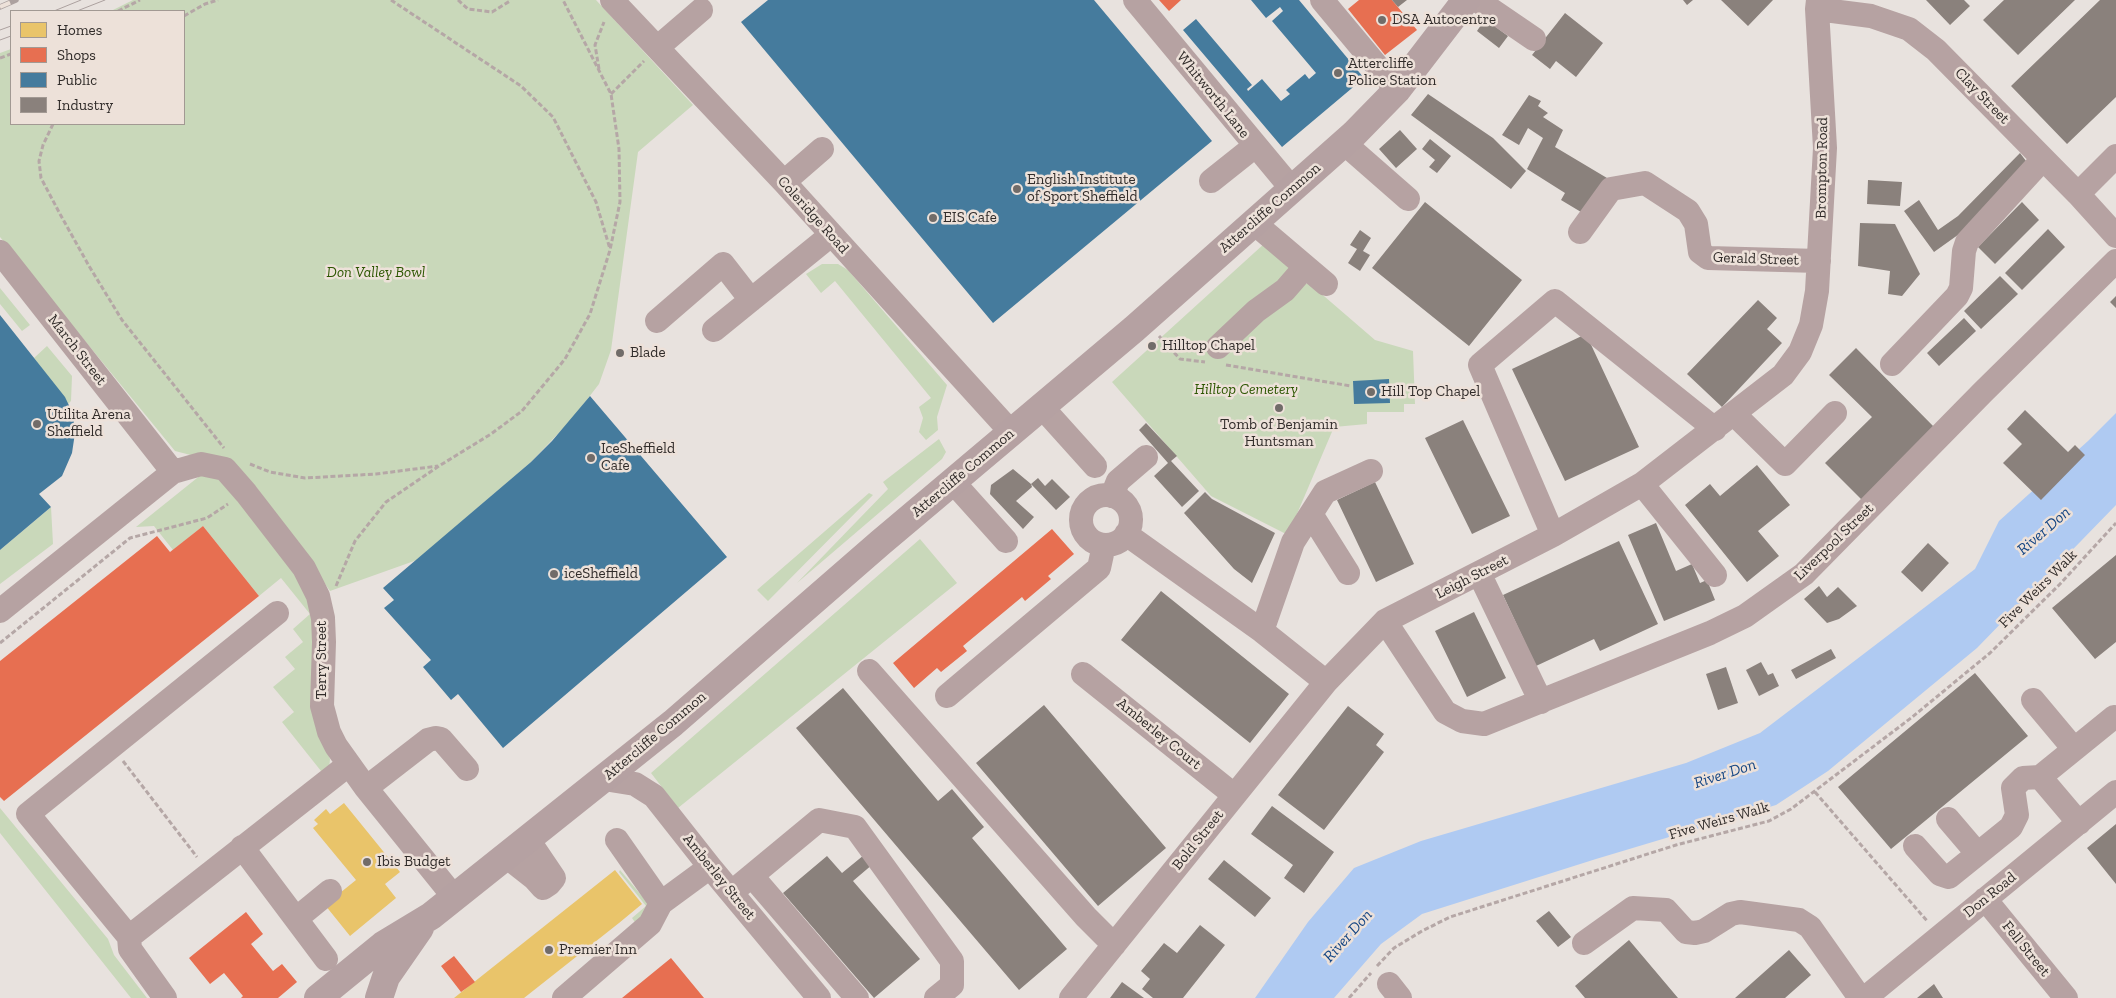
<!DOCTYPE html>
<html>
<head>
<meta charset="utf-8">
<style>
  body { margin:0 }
  #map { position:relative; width:2116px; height:998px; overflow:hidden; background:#e8e2de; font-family:"Zilla Slab",serif }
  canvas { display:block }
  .legend { position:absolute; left:10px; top:10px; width:175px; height:115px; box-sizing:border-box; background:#ede1d9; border:1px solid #a29993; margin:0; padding:6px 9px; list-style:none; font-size:15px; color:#312c2a }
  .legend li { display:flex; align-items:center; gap:10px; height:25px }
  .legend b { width:25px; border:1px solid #a29993 }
</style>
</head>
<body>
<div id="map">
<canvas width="2116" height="998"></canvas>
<ul class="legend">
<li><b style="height:14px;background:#e9c46a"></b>Homes</li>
<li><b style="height:14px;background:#e76f51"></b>Shops</li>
<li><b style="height:14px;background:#457b9d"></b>Public</li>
<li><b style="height:14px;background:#8a817c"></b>Industry</li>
</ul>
</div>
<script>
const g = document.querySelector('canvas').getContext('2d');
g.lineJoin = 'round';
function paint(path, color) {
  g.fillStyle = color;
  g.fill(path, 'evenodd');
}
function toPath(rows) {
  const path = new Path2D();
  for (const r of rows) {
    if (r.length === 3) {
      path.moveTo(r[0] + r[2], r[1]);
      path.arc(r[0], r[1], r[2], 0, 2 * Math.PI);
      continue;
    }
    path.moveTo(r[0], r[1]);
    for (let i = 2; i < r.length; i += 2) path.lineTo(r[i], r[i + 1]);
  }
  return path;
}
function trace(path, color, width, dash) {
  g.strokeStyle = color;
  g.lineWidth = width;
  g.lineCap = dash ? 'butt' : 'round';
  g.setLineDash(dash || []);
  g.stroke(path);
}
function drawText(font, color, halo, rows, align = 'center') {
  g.font = font + ' "Zilla Slab",serif';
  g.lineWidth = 5;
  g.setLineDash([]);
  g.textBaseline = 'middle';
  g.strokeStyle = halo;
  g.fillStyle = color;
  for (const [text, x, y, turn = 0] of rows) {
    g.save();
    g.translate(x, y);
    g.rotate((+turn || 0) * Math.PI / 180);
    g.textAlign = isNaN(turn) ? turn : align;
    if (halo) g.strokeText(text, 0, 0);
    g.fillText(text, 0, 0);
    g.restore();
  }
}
paint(toPath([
  [133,0,596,0,693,105,638,152,611,350,599,384,572,419,531,462,417,560,330,591,257,488,222,463,175,451,0,237,0,53,11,49,11,124,184,124,184,11,111,11],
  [1265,243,1289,265,1298,283,1310,284,1375,340,1413,351,1415,404,1404,404,1404,412,1367,412,1367,424,1334,427,1288,535,1211,496,1112,382],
  [822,264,838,264,848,270,947,385,937,417,938,430,926,440,919,432,923,418,919,407,931,398,835,281,821,293,806,274],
  [0,288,30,325,22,331,0,304],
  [47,346,72,376,71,401,68,404,34,358],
  [939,439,946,452,942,459,797,583,888,489,883,482],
  [207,470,222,477,313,591,317,722,330,759,329,770,321,771,282,722,294,712,273,687,295,669,285,657,303,642,293,629,310,614,281,578,259,596,203,526,173,550,154,526,136,527],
  [869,493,873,495,768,601,757,590],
  [51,507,53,544,0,584,0,550],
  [920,539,957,583,678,808,651,773],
  [0,808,108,939,114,955,147,998,131,998,0,833],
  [620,870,647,902,648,909,639,928,632,918,646,906,619,872]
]), '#c9d8ba');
paint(toPath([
  [2116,413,2116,505,1977,648,1828,771,1776,805,1596,859,1422,914,1381,944,1334,998,1255,998,1308,922,1354,868,1421,841,1686,763,1760,733,1975,569,1999,521,2088,441]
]), '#afcaf2');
paint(toPath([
  [344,803,400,872,385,884,396,898,350,936,325,905,356,880,313,828,318,824,314,820,326,809,330,814],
  [615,870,642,904,619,923,524,998,454,998]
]), '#e9c46a');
paint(toPath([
  [1159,0,1181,0,1169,11],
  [1359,0,1392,0,1417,30,1385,55,1348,9],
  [203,526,259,596,4,801,0,797,0,661,157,536,170,552],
  [1052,529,1074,554,1048,576,1051,579,1025,601,1022,597,963,646,967,651,941,672,937,668,914,688,893,663],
  [246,912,263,934,251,944,273,971,282,964,297,982,278,998,241,998,243,996,224,973,210,984,189,958],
  [454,956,475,982,461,992,441,966],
  [671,958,704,998,622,998]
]), '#e76f51');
paint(toPath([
  [768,0,1094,0,1212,141,993,323,741,22],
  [1251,0,1299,0,1364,78,1282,147,1183,30,1196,19,1252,85,1247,89,1248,91,1262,79,1281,101,1290,94,1286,90,1305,74,1309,79,1316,73,1272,21,1283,11,1280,7,1266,18],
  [0,315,65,397,73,414,75,433,72,453,62,476,39,494,51,507,0,550],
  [1389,379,1390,403,1354,404,1353,381],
  [590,396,727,557,503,748,458,694,451,700,423,667,431,660,384,608,394,600,383,588,531,462,552,441]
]), '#457b9d');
paint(toPath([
  [1392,0,1407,0,1398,7],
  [1683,0,1693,0,1687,5],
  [1721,0,1773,0,1748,26],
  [1926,0,1964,0,1970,6,1950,25],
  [2004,0,2075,0,2018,55,1983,20],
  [2100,0,2116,0,2116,97,2067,144,2011,86],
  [1565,13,1603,43,1576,77,1556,61,1550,69,1532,55],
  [1485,19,1508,36,1499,48,1477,31],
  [1428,94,1493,138,1526,171,1511,189,1411,115],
  [1529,95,1541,101,1538,106,1548,113,1543,117,1563,130,1555,147,1607,178,1586,215,1561,200,1565,193,1527,169,1543,138,1528,128,1519,145,1502,135],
  [1400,130,1417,149,1396,168,1379,149],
  [1430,139,1451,156,1437,173,1429,167,1435,160,1422,149],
  [2020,153,2029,165,1969,227,1934,252,1904,211,1919,200,1938,230,1958,216],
  [1868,180,1902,182,1900,206,1867,204],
  [1425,202,1522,280,1469,346,1372,268],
  [2022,202,2039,220,1995,264,1978,247],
  [1860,223,1895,224,1920,274,1902,296,1888,294,1890,271,1858,266],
  [2048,229,2065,247,2022,290,2005,273],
  [1360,230,1371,238,1363,251,1370,255,1360,271,1348,263,1357,249,1350,245],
  [2000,276,2018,294,1981,329,1964,311],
  [2116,296,2116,308,2110,302],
  [1758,300,1777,318,1767,329,1782,343,1722,407,1687,374],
  [1964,318,1976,331,1939,366,1927,353],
  [1586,334,1639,447,1565,481,1512,369],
  [1856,348,1936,429,1863,501,1825,463,1872,417,1829,375],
  [2025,410,2068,452,2075,445,2085,455,2041,500,2003,463,2022,444,2007,429],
  [1463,420,1510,516,1472,534,1425,438],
  [1146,423,1177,456,1171,461,1199,491,1182,507,1154,476,1168,463,1139,430],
  [1757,465,1790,505,1758,531,1779,556,1747,582,1685,505,1710,484,1720,496],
  [1013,469,1031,484,1038,478,1045,486,1052,479,1070,497,1056,510,1031,484,1032,487,1016,501,1034,517,1023,529,990,494,991,485],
  [1375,482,1414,564,1376,582,1337,500],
  [1205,492,1212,499,1275,533,1252,583,1234,569,1184,513],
  [1656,523,1676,571,1692,564,1700,583,1707,580,1715,600,1664,621,1628,535],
  [1619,541,1658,624,1600,651,1594,639,1536,666,1503,595],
  [1928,543,1949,563,1922,592,1901,572],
  [2116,555,2116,642,2095,659,2052,608],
  [1819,586,1827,597,1838,587,1857,606,1839,619,1827,623,1804,599],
  [1161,591,1289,694,1250,743,1121,640],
  [1474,612,1506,678,1467,697,1435,631],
  [1831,649,1836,658,1796,679,1791,670],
  [1761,662,1768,675,1773,673,1779,686,1759,696,1746,670],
  [1726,667,1738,703,1718,710,1706,674],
  [1975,673,2028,736,1891,849,1838,787],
  [843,688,938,801,952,789,984,827,972,838,1067,949,1019,990,796,728],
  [1044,705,1166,848,1098,906,976,763],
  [1348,706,1384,734,1376,745,1384,752,1324,830,1278,795],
  [1272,806,1334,852,1304,893,1284,878,1293,865,1251,834],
  [2116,824,2116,884,2087,848],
  [864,855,873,864,853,881,920,959,874,998,783,893,827,856,842,873],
  [1224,860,1271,898,1255,917,1208,879],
  [1549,911,1571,937,1558,947,1536,921],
  [1200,925,1225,945,1183,998,1153,998,1142,989,1150,979,1141,971,1164,943,1177,953],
  [1629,940,1678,998,1585,998,1575,986],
  [1789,950,1811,975,1785,998,1735,998],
  [1122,982,1144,998,1110,998],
  [1934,984,1943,998,1917,998]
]), '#8a817c');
trace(toPath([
  [391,0,521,86,553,117,596,202,610,249],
  [458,0,468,9,492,12,510,1],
  [118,11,140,0],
  [184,16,205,4,218,0],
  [0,58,11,54],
  [599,69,595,45,604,22],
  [611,94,644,61],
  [53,124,43,145,39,161,41,178,60,214,89,266,122,320,224,448],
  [1159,336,1180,359,1205,362],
  [1226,365,1351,386],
  [250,464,270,472,305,478,376,474,438,466],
  [336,586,355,541,386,502,439,466,491,434,522,411,565,359,590,314,610,250,620,202,619,149,611,94,563,0],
  [0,643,130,538,207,518,228,504],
  [123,761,197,857],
  [1815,792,1928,922],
  [1377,966,1394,948,1422,931,1450,917,1676,845,1769,821,1791,809,1911,718,1990,653,2060,584,2116,523],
  [1349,998,1371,973]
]), '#b5a7a6', 3, [5, 2.5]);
trace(toPath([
  [612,0,784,182,1011,432],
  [1135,0,1292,189],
  [1322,0,1397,90],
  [1477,0,1534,39],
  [1817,9,1871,16,1909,29,1936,50,2078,194,2116,236],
  [658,47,701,10],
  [1344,143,1408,199],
  [1211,181,1255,146],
  [784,182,822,149],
  [2078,194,2116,156],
  [1253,222,1326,284],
  [1580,232,1611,189,1645,183,1688,211,1696,224,1700,252,1708,258,1819,261],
  [0,252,173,472],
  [657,321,723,264,751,300],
  [714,330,831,235],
  [1218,347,1256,311,1285,290,1305,267],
  [1892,364,1957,296,1961,288,1964,251,1967,242,2043,159],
  [1041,406,1095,466],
  [1734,414,1785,464,1835,413],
  [953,482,1006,541],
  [1642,484,1715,575],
  [1106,520,25],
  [1112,496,1118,481,1146,457],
  [1311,514,1348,573],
  [1126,534,1262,631,1326,682],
  [1553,535,1480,365,1555,301,1715,429],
  [1479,573,1541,702],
  [0,611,173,472,201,464,225,469,246,493,304,568,318,596,323,618,324,642,322,706,329,732,336,746,366,788,454,897],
  [1385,621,1445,712,1462,721,1484,724,1710,633,1745,616,1804,574,1983,392,2116,261],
  [1262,631,1293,542,1325,492,1371,471],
  [869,671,1086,917,1114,945],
  [1083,674,1234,795],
  [947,696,1099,568,1104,545],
  [2033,700,2074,749],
  [2040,777,2079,823],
  [604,779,635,784,654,796,710,867,819,998],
  [366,788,428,740,436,738,441,739,467,769],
  [1948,819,1977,853],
  [617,840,661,903],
  [1915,846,1940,874,1949,877,2011,827,2017,815,2013,788,2023,778,2040,777,2114,717],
  [242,847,326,959],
  [506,856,534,878,543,888,549,884,554,878,527,838],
  [752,876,857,998],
  [732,892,819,820,855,827,952,961,952,985,936,998],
  [1985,899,2066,998],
  [297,918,330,891],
  [129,937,28,814,277,613],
  [1584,943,1633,908,1666,910,1686,932,1695,933,1704,931,1731,914,1740,912,1799,920,1810,927,1860,998],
  [1389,984,1400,998],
  [165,998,130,949,129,937,348,765],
  [564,998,650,924,661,903,710,867],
  [1071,998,1326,682,1385,621,1553,535,1642,484,1783,375,1800,352,1811,325,1817,291,1825,148,1817,9,1818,0],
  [1865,998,2116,792]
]), '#b6a2a2', 24);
trace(toPath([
  [318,998,383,945,431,916,673,723,880,543,1134,329,1354,134,1397,90,1466,0],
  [379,998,386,977,420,928]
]), '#b5a1a2', 28);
trace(toPath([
  [54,11,81,0],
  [77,11,105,0],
  [0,30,11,26],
  [0,40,11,36]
]), '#aca19f', 1);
const rail = toPath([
  [0,7,16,0]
]);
trace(rail, '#aca19f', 5.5);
trace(rail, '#ede1d9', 4, [11]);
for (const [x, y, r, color] of [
  [1382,20,5,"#716c69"],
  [1338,73,5,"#716c69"],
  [1017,189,5,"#716c69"],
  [933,218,5,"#716c69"],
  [1152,346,5,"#716c69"],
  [620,353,5,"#716c69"],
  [1371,392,5,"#716c69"],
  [1279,408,5,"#716c69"],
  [37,424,5,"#716c69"],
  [591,458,5,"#716c69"],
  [554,574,5,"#716c69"],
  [367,862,5,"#716c69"],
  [549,950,5,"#716c69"]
]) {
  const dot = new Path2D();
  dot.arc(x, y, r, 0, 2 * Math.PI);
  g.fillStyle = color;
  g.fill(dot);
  trace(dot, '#ede1d9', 2);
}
drawText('15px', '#312c2a', '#ede1d9', [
  ["DSA Autocentre",1392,20],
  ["Attercliffe",1348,64],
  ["Police Station",1348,81],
  ["English Institute",1027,180],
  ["of Sport Sheffield",1027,197],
  ["EIS Cafe",943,218],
  ["Hilltop Chapel",1162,346],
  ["Blade",630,353],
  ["Hill Top Chapel",1381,392],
  ["Utilita Arena",47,415],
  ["Sheffield",47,432],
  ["Tomb of Benjamin",1279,425,"center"],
  ["Huntsman",1279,442,"center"],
  ["IceSheffield",601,449],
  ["Cafe",601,466],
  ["iceSheffield",564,574],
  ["Ibis Budget",377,862],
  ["Premier Inn",559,950]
], 'left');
drawText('15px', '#312c2a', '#ede1d9', [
  ["Whitworth Lane",1213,95,51],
  ["Clay Street",1982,96,46],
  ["Brompton Road",1822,168,-89],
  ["Attercliffe Common",1270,208,-41],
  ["Coleridge Road",813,215,48],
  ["Gerald Street",1756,259,2],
  ["March Street",77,350,52],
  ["Attercliffe Common",963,473,-40],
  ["Liverpool Street",1834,542,-44],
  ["Leigh Street",1472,577,-27],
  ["Five Weirs Walk",2038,589,-45],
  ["Terry Street",322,660,-90],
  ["Amberley Court",1159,734,39],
  ["Attercliffe Common",655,736,-40],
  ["Five Weirs Walk",1719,821,-16],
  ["Bold Street",1198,840,-51],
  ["Amberley Street",719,877,51],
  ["Don Road",1990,895,-39],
  ["Fell Street",2026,949,51]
]);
drawText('italic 15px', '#2c5600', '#ede1d9', [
  ["Don Valley Bowl",376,273],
  ["Hilltop Cemetery",1246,390]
]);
drawText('italic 16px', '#144583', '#ede1d9', [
  ["River Don",2044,531,-41],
  ["River Don",1725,774,-18],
  ["River Don",1348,936,-48]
]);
</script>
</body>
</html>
